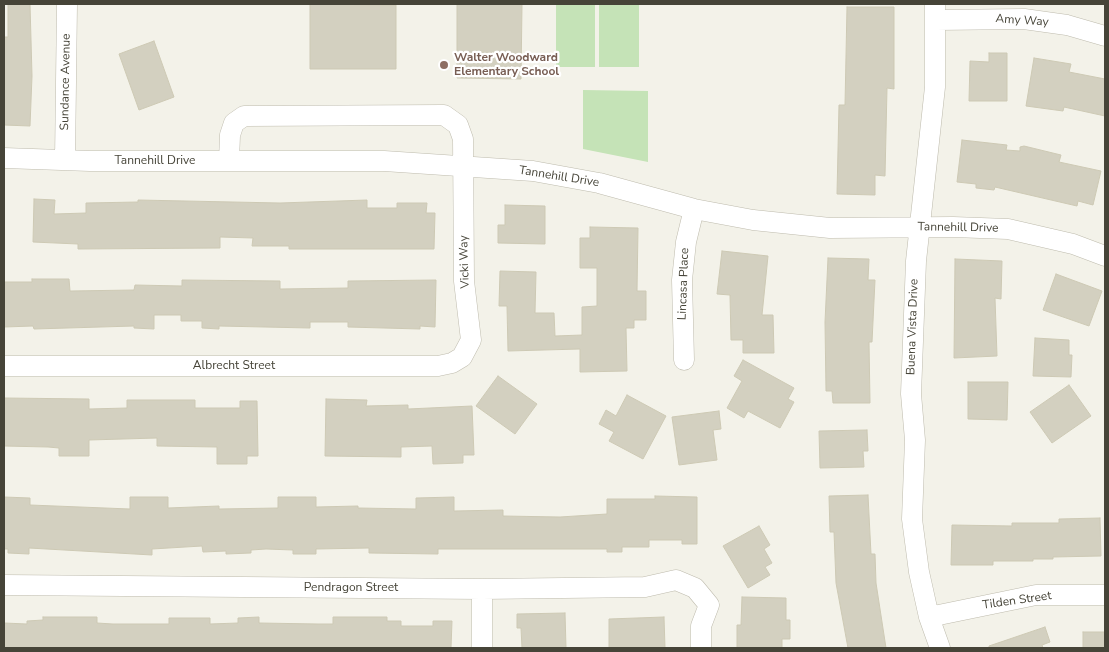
<!DOCTYPE html>
<html>
<head>
<meta charset="utf-8">
<style>
  body { margin:0 }
  #map { position:relative; width:1109px; height:652px; overflow:hidden; background:#f3f2e9; font-family:"Nunito Sans",sans-serif }
  canvas { display:block }
  .frame { position:absolute; inset:0; border:5px solid #464438; pointer-events:none }
</style>
</head>
<body>
<div id="map">
<canvas width="1109" height="652"></canvas>
<div class="frame"></div>
</div>
<script>
const g = document.querySelector('canvas').getContext('2d');
g.lineJoin = 'round';
function paint(path, color) {
  g.fillStyle = color;
  g.fill(path, 'evenodd');
}
function toPath(rows) {
  const path = new Path2D();
  for (const r of rows) {
    path.moveTo(r[0], r[1]);
    for (let i = 2; i < r.length; i += 2) path.lineTo(r[i], r[i + 1]);
  }
  return path;
}
function trace(path, color, width, dash) {
  g.strokeStyle = color;
  g.lineWidth = width;
  g.lineCap = dash ? 'butt' : 'round';
  g.setLineDash(dash || []);
  g.stroke(path);
}
function drawText(font, color, halo, rows, align = 'center') {
  g.font = font + ' "Nunito Sans",sans-serif';
  g.lineWidth = 4.5;
  g.setLineDash([]);
  g.textBaseline = 'middle';
  g.strokeStyle = halo;
  g.fillStyle = color;
  for (const [text, x, y, turn = 0] of rows) {
    g.save();
    g.translate(x, y);
    g.rotate((+turn || 0) * Math.PI / 180);
    g.textAlign = isNaN(turn) ? turn : align;
    if (halo) g.strokeText(text, 0, 0);
    g.fillText(text, 0, 0);
    g.restore();
  }
}
paint(toPath([
  [556,4,595,4,595,67,556,67],
  [599,4,639,4,639,67,599,67],
  [583,90,648,91,648,162,583,149]
]), '#c5e3b7');
const building = toPath([
  [8,4,30,4,32,76,30,126,4,125,4,37,8,37,8,4],
  [310,4,396,5,396,69,310,69,310,4],
  [457,4,522,4,521,79,457,78,457,4],
  [847,7,894,7,894,89,887,88,885,176,875,175,875,195,837,194,839,105,845,105,847,7],
  [154,41,174,97,139,110,119,54,154,41],
  [989,53,1007,53,1007,101,969,101,970,61,989,62,989,53],
  [1034,58,1071,64,1069,72,1105,79,1105,116,1064,107,1063,111,1026,106,1034,58],
  [962,140,1007,145,1006,150,1020,151,1020,147,1024,146,1061,155,1059,162,1101,171,1093,205,1078,201,1077,206,995,187,994,190,976,188,976,184,957,182,962,140],
  [34,199,55,200,54,214,86,213,86,203,138,202,138,200,280,203,367,200,367,208,397,208,397,203,427,203,426,213,435,213,434,249,289,249,289,246,252,246,253,238,220,237,220,248,78,249,78,244,33,242,34,199],
  [505,205,545,206,545,244,498,243,498,225,505,225,505,205],
  [590,227,638,228,637,291,646,291,646,320,634,320,634,328,626,328,627,371,580,372,580,349,508,351,507,306,499,306,500,271,536,272,535,313,554,313,555,336,582,335,582,307,597,306,597,268,580,268,580,238,590,238,590,227],
  [722,251,768,256,762,315,773,315,774,353,743,353,743,340,731,340,730,295,717,294,722,251],
  [828,258,869,259,868,280,875,280,872,342,869,342,870,403,833,403,832,391,826,391,825,322,828,258],
  [955,259,1002,261,1001,299,995,298,997,356,954,358,955,259],
  [1056,274,1102,291,1089,326,1043,310,1056,274],
  [32,279,69,279,70,291,134,290,135,285,182,286,182,280,280,281,280,289,348,288,348,281,436,280,435,327,420,326,420,329,348,327,348,322,310,322,310,328,219,326,219,329,202,328,202,321,181,321,181,315,154,315,154,329,134,328,134,326,34,329,33,326,4,327,4,282,32,282,32,279],
  [1035,338,1069,340,1069,355,1072,355,1071,377,1033,376,1035,338],
  [743,360,794,388,788,399,794,402,780,428,748,411,744,418,727,408,742,381,734,376,743,360],
  [498,376,537,404,515,434,476,406,498,376],
  [968,382,1008,382,1007,420,968,419,968,382],
  [1069,385,1091,416,1052,443,1030,412,1069,385],
  [627,395,666,416,643,459,609,441,614,432,599,424,606,410,616,416,627,395],
  [4,398,89,399,89,409,127,408,127,400,195,400,195,408,240,408,240,401,257,401,258,456,247,456,247,464,217,464,217,447,157,446,157,438,89,440,89,456,59,456,59,448,48,447,4,446,4,398],
  [326,399,367,400,366,406,408,405,408,409,472,406,474,455,463,455,463,463,433,464,432,446,401,447,401,457,325,456,326,399],
  [719,411,721,429,713,430,717,460,679,465,672,417,719,411],
  [867,430,868,451,863,451,864,467,820,468,819,431,867,430],
  [868,495,871,554,875,554,876,583,886,648,848,648,836,583,834,532,830,532,829,496,868,495],
  [655,496,697,497,697,544,682,544,682,540,649,540,649,547,622,547,622,552,607,552,607,549,438,549,438,554,369,553,369,548,316,549,316,554,293,554,293,550,266,549,251,550,251,553,226,554,226,551,203,552,202,546,152,549,152,555,29,548,29,554,8,553,8,549,4,549,4,497,30,498,30,505,130,509,130,497,168,497,168,508,219,506,219,509,278,508,278,497,316,497,316,507,358,506,358,508,416,509,416,498,454,497,454,511,503,510,503,516,560,517,607,514,607,499,655,499,655,496],
  [1100,518,1101,556,1053,557,1053,559,1033,559,1033,561,993,561,993,565,951,565,952,525,1012,526,1012,523,1059,523,1059,519,1100,518],
  [759,526,770,545,764,549,772,563,765,567,770,575,748,588,723,546,759,526],
  [742,597,786,598,786,620,790,620,790,639,782,639,782,648,737,648,737,625,741,625,742,597],
  [565,613,566,648,522,648,521,628,517,628,517,614,565,613],
  [43,617,97,617,97,623,113,624,169,624,169,618,210,618,210,624,238,623,238,618,259,617,259,623,318,624,333,624,333,617,387,617,387,621,401,621,401,626,433,626,433,621,452,621,451,648,4,648,4,623,27,624,27,621,43,620,43,617],
  [664,617,665,648,609,648,609,619,664,617],
  [1045,627,1050,642,1042,645,1043,648,989,648,989,646,1045,627],
  [1083,632,1105,632,1105,648,1083,648,1083,632]
]);
paint(building, '#d3d0c0');
trace(building, '#cdc9b4', 1);
const minor = toPath([
  [935,4,935,87,916,261,911,394,915,440,912,519,919,572,929,617,940,648],
  [936,20,1024,19,1067,25,1105,36],
  [4,158,90,161,384,161,533,171,599,183,694,209,753,220,830,228,953,227,1008,229,1073,244,1105,256],
  [65,160,67,4],
  [684,360,682,280,686,242,694,209],
  [4,366,438,366,452,363,462,357,471,340,464,281,463,139,458,125,444,115,244,116,234,123,230,135,229,161],
  [4,585,482,589,645,587,676,580,695,588,709,605,701,626,701,648],
  [482,589,482,648],
  [929,617,1036,595,1105,595]
]);
trace(minor, '#bebbad', 21);
trace(minor, '#fff', 20);
for (const [x, y, r, color] of [
  [444,65,5,"#8d6e63"]
]) {
  const dot = new Path2D();
  dot.arc(x, y, r, 0, 2 * Math.PI);
  g.fillStyle = color;
  g.fill(dot);
  trace(dot, '#fff', 2);
}
drawText('12px', '#464438', '#fff', [
  ["Amy Way",1022,21,4],
  ["Sundance Avenue",66,82,-89],
  ["Tannehill Drive",155,161],
  ["Tannehill Drive",559,177,9],
  ["Tannehill Drive",958,228,1],
  ["Vicki Way",465,262,-92],
  ["Lincasa Place",684,284,-88],
  ["Buena Vista Drive",913,327,-88],
  ["Albrecht Street",234,366],
  ["Pendragon Street",351,588],
  ["Tilden Street",1017,601,-8]
]);
drawText('bold 12px', '#785e54', '#fff', [
  ["Walter Woodward",454,58],
  ["Elementary School",454,72]
], 'left');
</script>
</body>
</html>
